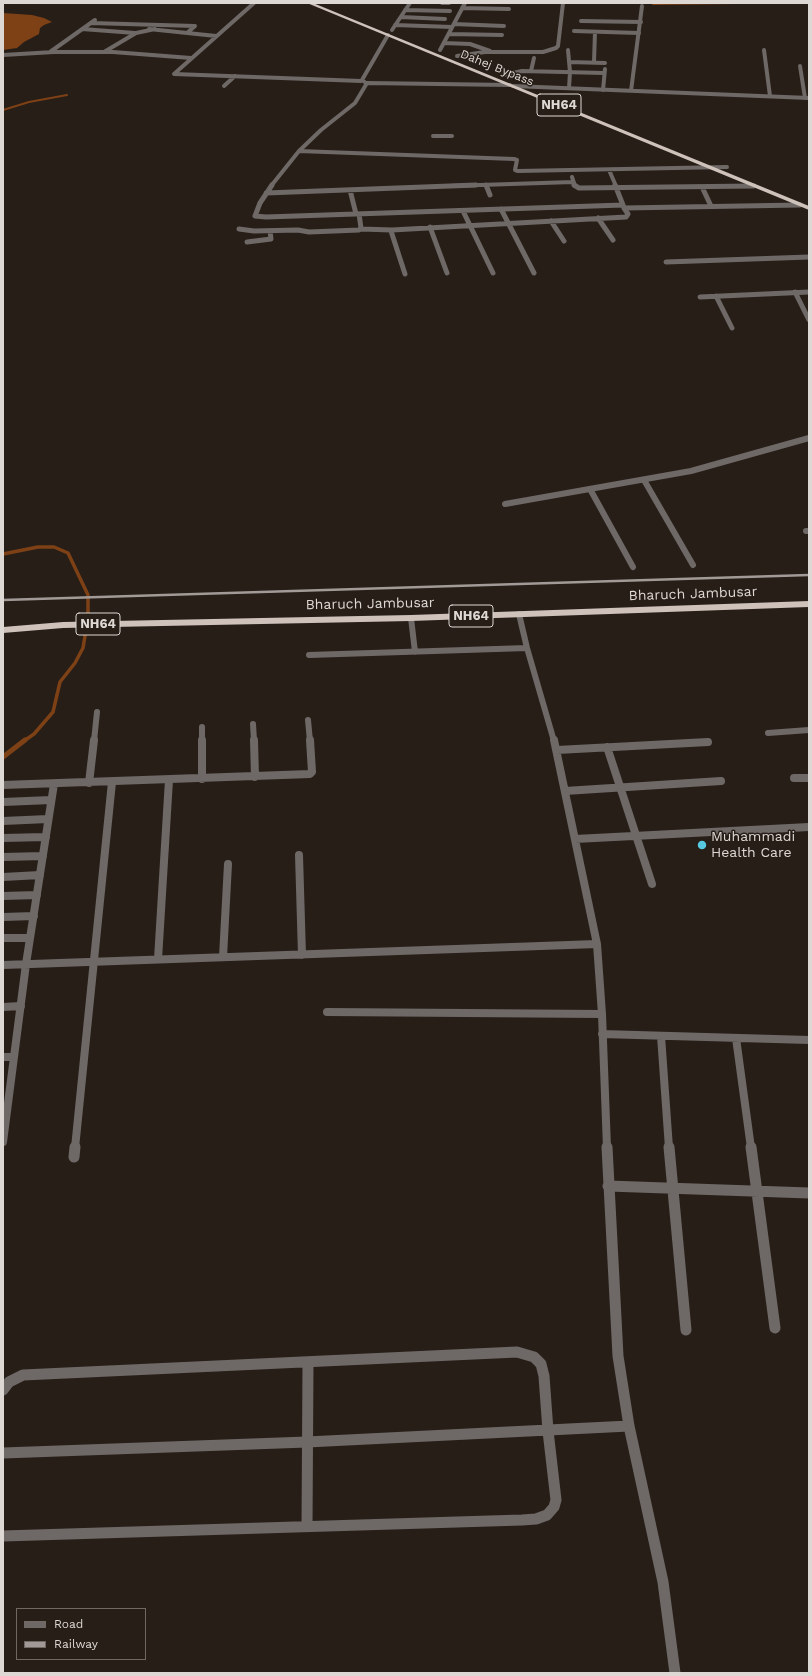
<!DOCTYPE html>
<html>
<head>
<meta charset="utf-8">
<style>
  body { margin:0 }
  #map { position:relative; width:812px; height:1676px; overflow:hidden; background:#271e18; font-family:"Work Sans",sans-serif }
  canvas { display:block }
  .frame { position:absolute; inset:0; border:4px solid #ded8d4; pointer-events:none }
  .legend { position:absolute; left:16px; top:1608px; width:130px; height:52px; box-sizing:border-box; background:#271e18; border:1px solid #706863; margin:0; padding:5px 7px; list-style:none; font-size:12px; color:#ded8d4 }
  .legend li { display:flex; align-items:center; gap:8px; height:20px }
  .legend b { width:20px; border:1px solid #706863 }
</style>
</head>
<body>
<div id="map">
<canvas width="812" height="1676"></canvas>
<div class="frame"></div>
<ul class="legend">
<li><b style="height:5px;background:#6e6966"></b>Road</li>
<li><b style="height:5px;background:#a19a96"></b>Railway</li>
</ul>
</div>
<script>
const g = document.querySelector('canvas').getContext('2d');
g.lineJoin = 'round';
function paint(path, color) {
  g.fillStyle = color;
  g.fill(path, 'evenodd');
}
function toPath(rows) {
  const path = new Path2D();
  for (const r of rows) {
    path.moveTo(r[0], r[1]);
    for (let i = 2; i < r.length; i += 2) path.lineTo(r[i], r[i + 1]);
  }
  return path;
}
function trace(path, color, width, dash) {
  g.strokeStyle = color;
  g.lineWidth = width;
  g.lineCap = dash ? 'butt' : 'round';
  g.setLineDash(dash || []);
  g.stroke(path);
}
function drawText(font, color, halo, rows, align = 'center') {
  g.font = font + ' "Work Sans",sans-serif';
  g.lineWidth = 3;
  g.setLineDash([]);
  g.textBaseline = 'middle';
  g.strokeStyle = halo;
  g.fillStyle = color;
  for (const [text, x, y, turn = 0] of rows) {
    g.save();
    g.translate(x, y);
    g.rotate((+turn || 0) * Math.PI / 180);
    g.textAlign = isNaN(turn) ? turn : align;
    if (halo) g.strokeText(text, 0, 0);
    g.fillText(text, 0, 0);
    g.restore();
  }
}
paint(toPath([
  [3,13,32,15,44,18,52,22,44,25,40,28,39,34,24,42,17,48,3,50]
]), '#7e4116');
trace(toPath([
  [653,4,738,3],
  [3,110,29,102,67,95]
]), '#7e4116', 2);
trace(toPath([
  [3,554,38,547,54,547,68,553,88,595,88,618,83,648,75,663,60,682,53,712,34,734,24,741]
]), '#7e4116', 3.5);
trace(toPath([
  [3,757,25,740]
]), '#7e4116', 5);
trace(toPath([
  [254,3,174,74,361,81],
  [442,3,449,3],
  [462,8,509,9],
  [405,10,450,11],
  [401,17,445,19],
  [581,21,641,22],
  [91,23,195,26,187,33],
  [454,24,504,26],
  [395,25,452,27],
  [82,29,135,33],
  [149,29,216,36],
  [392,30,410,3],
  [574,31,639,33],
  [449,34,502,35],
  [444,43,470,44,490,51],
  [440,50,465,3],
  [568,50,570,72,569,88],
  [764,50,770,96],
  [50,52,95,20],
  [104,52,136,33,155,29],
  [3,55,54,52,113,52,191,58],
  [457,56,485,52,543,52,556,48,558,46,563,3],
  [569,62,605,63],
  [594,62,595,32],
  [800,66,805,98],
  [531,71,534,58],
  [504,75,522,71,604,73],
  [366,83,362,80,388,35],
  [224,86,235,76],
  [603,90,605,69],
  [433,136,452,136],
  [299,151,514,159,517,160,515,170,518,171,727,167],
  [609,170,616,186],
  [572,177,575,186],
  [486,185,487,186],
  [271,186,299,151,321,130,355,103,367,83,510,85],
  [449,186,573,182],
  [714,186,754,186]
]), '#6e6966', 4);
trace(toPath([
  [272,185,260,203,255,216,266,217,623,205,624,208,800,205],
  [486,185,490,195],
  [574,185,579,188,754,186],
  [615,185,623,205],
  [702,187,711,206],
  [350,190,356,214],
  [266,193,476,185],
  [501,209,534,273],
  [463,211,493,273],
  [598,218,613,240],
  [551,221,564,241],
  [430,227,447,273],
  [239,229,254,231,298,230,309,232,359,230,361,228,359,214],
  [361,229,392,230],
  [247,242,271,239,270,231],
  [666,262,809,257],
  [405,274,391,231,392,230,626,217,628,214,624,208],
  [795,292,809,320],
  [716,296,732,328],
  [700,297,809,292]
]), '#6e6966', 5);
trace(toPath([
  [644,480,693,565],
  [590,489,633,567],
  [505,504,691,471,809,438],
  [806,531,809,531],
  [519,614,527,648,554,741],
  [411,618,415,652],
  [309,655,527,648],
  [308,720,310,741],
  [253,724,254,741],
  [202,727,202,741],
  [768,733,809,730],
  [94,741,97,712]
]), '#6e6966', 6);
trace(toPath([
  [202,740,202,779],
  [254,740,255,777],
  [554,740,597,944,602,1014,607,1148],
  [607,747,652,884],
  [557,750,708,742],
  [794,778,809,778],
  [89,783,94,740],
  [3,785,310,774,312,772,310,740],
  [565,791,721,781],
  [3,802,51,800],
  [3,821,48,819],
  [3,838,46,837],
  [575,839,809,827],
  [299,855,302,955],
  [3,857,43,856],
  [3,877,40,875],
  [3,896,37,895],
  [3,917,34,916],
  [3,938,30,938],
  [223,957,228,864],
  [158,959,169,780],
  [3,965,597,944],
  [3,1007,21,1006],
  [327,1012,602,1014],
  [602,1034,809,1040],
  [661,1036,669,1148],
  [736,1038,751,1148],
  [3,1057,14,1057],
  [3,1142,26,964,54,784],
  [75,1148,112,782]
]), '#6e6966', 8);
trace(toPath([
  [607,1147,618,1356,629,1426,663,1582,675,1673],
  [669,1147,686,1330],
  [751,1147,775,1328],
  [74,1157,75,1147],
  [608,1186,809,1193],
  [3,1390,9,1382,23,1375,517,1352,534,1357,541,1364,544,1376,548,1431,556,1500,554,1507,547,1515,536,1519,522,1520,3,1536],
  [3,1453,307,1442,629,1426],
  [307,1526,308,1362]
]), '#6e6966', 11);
trace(toPath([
  [513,86,809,98],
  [631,91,642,6]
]), '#6e6966', 4);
paint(toPath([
  [307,3,313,3,809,206,809,210,307,3],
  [809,601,809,607,411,621,63,628,3,633,3,627,63,622,411,615,809,601]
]), '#cec2bb');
trace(toPath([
  [3,600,809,575]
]), '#a19a96', 2.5);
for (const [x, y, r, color] of [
  [702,845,5,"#56c9e0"]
]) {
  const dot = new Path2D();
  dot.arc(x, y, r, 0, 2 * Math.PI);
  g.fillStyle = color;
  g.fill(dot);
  trace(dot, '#271e18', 1.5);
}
drawText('12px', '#ded8d4', '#271e18', [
  ["Dahej Bypass",497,68,22]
]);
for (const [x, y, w] of [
  [559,105,44],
  [471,616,44],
  [98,624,44]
]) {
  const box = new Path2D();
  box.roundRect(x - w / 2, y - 11, w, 22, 3);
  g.fillStyle = '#271e18';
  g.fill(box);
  trace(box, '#ded8d4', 1);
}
drawText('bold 13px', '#ded8d4', null, [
  ["NH64",559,105],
  ["NH64",471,616],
  ["NH64",98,624]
]);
drawText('14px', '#ded8d4', '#271e18', [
  ["Bharuch Jambusar",693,594,-2],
  ["Bharuch Jambusar",370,604,-1]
]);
drawText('14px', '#ded8d4', '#271e18', [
  ["Muhammadi",711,837],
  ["Health Care",711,853]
], 'left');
</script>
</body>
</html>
